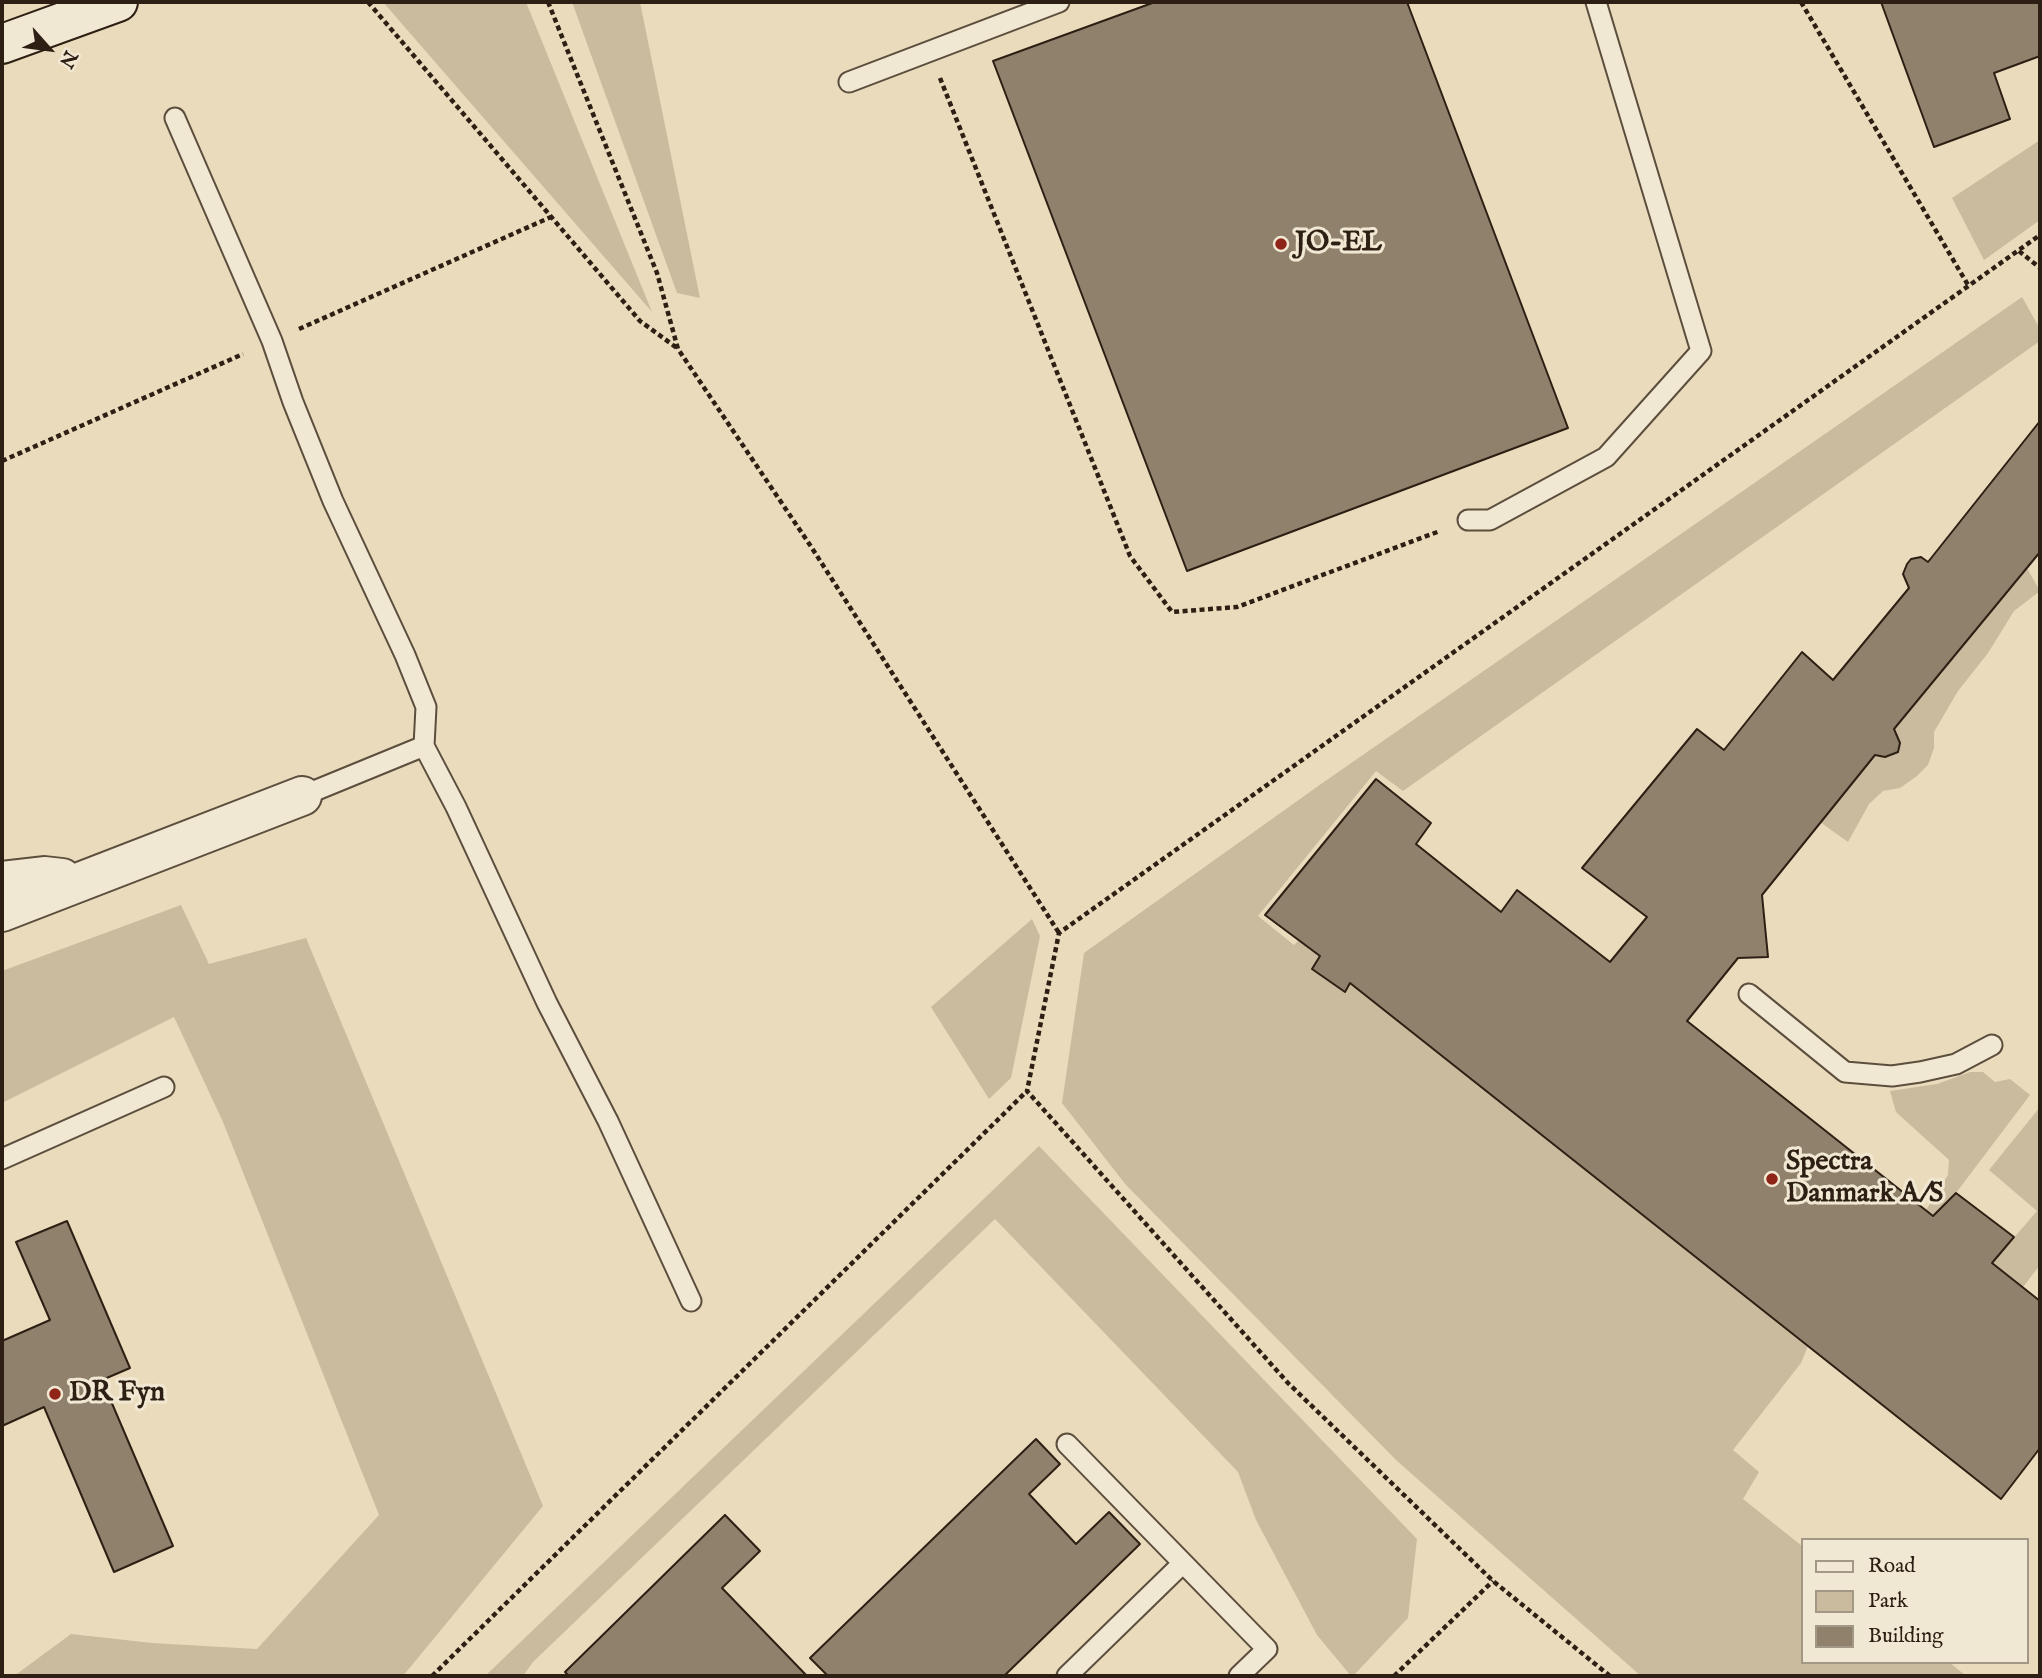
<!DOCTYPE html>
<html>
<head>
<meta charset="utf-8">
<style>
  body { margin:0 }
  #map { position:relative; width:2042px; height:1678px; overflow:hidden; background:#eadbbc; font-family:"IM FELL English",serif }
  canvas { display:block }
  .frame { position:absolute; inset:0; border:4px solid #2d1f13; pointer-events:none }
  .legend { position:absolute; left:1801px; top:1538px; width:228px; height:126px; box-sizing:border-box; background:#f1e8d3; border:2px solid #a39886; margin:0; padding:9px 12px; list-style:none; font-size:21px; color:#2d1f13 }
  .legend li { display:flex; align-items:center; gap:14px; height:35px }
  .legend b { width:35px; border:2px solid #a39886 }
  .north { position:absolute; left:14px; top:14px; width:70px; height:70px; -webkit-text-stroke:5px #f1e8d3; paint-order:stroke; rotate:118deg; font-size:19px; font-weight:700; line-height:28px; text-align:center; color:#2d1f13 }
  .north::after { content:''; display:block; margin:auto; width:24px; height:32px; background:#2d1f13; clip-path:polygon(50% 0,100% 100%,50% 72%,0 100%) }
</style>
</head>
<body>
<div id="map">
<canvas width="2042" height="1678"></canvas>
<div class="frame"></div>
<ul class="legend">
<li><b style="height:9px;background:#f1e8d3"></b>Road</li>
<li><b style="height:19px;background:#cabb9f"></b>Park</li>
<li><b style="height:19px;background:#8f816b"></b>Building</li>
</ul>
<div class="north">N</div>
</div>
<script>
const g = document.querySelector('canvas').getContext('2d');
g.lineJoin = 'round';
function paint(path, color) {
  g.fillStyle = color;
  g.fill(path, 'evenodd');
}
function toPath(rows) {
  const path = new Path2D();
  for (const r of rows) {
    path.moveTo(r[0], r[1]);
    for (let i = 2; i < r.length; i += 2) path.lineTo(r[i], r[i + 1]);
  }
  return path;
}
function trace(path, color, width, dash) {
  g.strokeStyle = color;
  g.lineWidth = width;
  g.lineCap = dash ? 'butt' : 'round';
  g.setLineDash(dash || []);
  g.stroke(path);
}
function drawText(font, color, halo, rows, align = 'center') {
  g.font = font + ' "IM FELL English",serif';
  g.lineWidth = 6;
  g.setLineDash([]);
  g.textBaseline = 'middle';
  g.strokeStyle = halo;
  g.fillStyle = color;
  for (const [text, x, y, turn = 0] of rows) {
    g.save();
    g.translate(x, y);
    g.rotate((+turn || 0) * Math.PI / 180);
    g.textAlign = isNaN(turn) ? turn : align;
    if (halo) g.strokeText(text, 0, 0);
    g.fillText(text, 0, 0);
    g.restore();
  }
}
paint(toPath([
  [383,2,526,2,652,312],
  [572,2,640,2,700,298,677,293],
  [2040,140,2040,220,1984,260,1952,198],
  [2022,297,2040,329,2040,341,1403,791,1376,771,1258,916,1294,945,1299,940,1320,956,1313,969,1344,992,1350,983,1808,1346,1801,1363,1733,1450,1759,1472,1743,1499,1802,1546,1802,1662,1949,1662,1966,1676,1641,1676,1396,1460,1126,1185,1062,1103,1084,953,1321,784],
  [2027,568,2040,591,2014,611,1988,653,1958,691,1934,732,1934,748,1928,765,1917,776,1900,788,1883,791,1869,804,1848,842,1820,822,1875,755,1898,752,1900,743,1894,729],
  [181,905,209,964,306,938,543,1506,403,1676,14,1676,71,1634,152,1643,257,1649,379,1515,223,1122,174,1017,2,1103,2,971],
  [1032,919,1040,936,1011,1078,989,1099,931,1007],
  [1970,1072,1983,1072,1995,1082,2010,1079,2030,1095,1956,1193,1933,1216,1926,1210,1948,1175,1949,1160,1896,1112,1890,1091,1937,1084],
  [2040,1107,2040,1265,2023,1287,1992,1263,2037,1211,1989,1170],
  [1039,1146,1417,1539,1408,1618,1353,1676,1351,1676,1317,1635,1256,1520,1238,1472,995,1219,533,1662,523,1676,485,1676]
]), '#cabb9f');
const building = toPath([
  [1155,2,1407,2,1568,428,1187,571,993,61,1155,2],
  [1881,2,2040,2,2040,56,1994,73,2010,119,1934,147,1881,2],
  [2040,421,2040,552,1894,729,1900,743,1898,752,1885,757,1875,755,1762,895,1768,957,1738,958,1687,1021,1933,1216,1956,1193,2014,1237,1992,1263,2040,1301,2040,1448,2001,1499,1350,983,1345,992,1312,969,1320,956,1265,915,1376,779,1431,823,1416,844,1501,912,1517,890,1610,962,1647,917,1582,868,1697,729,1724,750,1802,652,1833,680,1909,588,1903,574,1907,564,1911,559,1921,557,1928,562,2040,421],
  [67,1221,130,1368,102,1380,173,1546,114,1572,44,1407,2,1426,2,1341,50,1320,16,1242,67,1221],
  [1036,1439,1060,1464,1029,1494,1076,1544,1109,1512,1140,1544,1004,1676,828,1676,810,1658,1036,1439],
  [725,1515,760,1551,722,1588,807,1676,569,1676,565,1672,725,1515]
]);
paint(building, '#8f816b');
trace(building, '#2d1f13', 2);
const lane = toPath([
  [849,82,1059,2],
  [175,118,272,341,293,402,333,501,405,655,426,707,424,746,456,807,547,1003,608,1121,691,1301],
  [1468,520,1490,520,1606,457,1701,351,1596,2],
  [302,796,424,746],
  [1749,994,1845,1072,1892,1076,1920,1072,1956,1064,1992,1045],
  [2,1159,164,1087],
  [1067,1444,1267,1649,1239,1676],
  [1067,1676,1183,1563]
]);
const street = toPath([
  [2,881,44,876,62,878],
  [2,912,302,796]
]);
const secondary = toPath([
  [2,44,118,2]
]);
trace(lane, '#5c4e3d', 23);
trace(street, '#5c4e3d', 42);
trace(secondary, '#2d1f13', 42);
trace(toPath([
  [368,2,640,321,677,348],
  [548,2,657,273,678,349,810,545,1059,933],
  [1801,2,1968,285],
  [940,78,1130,556,1172,612,1237,607,1440,531],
  [2019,251,2040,268],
  [299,329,551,217],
  [2,461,243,354],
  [432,1676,1027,1091],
  [1394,1676,1493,1581],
  [1610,1676,1493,1581,1288,1383,1027,1091,1059,933,2040,235]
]), '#2d1f13', 4.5, [5, 3.5]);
trace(lane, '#f1e8d3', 19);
trace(street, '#f1e8d3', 38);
trace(secondary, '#f1e8d3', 38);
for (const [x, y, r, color] of [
  [1281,244,7,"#8f2418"],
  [1772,1179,7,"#8f2418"],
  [55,1394,7,"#8f2418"]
]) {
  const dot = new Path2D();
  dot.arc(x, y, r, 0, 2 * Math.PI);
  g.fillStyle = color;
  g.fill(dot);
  trace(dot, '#f1e8d3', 2.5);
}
drawText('bold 28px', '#2d1f13', '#f1e8d3', [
  ["JO-EL",1295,244],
  ["Spectra",1786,1163],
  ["Danmark A/S",1786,1195],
  ["DR Fyn",69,1394]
], 'left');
</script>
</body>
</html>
